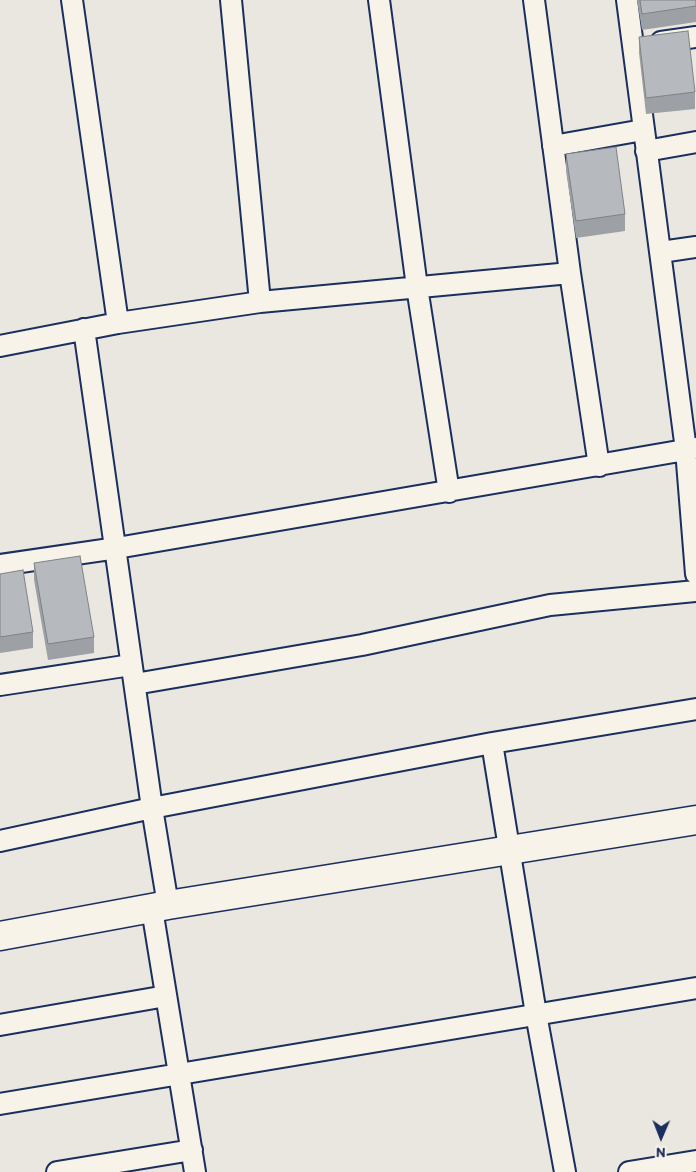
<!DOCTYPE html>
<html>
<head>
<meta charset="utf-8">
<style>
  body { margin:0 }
  #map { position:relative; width:696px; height:1172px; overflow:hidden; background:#eae7e0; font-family:Itim,sans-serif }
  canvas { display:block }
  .north { position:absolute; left:636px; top:1112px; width:50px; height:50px; -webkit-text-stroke:4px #f7f3e8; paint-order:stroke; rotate:181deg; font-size:14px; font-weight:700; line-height:20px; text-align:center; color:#1b2f5e }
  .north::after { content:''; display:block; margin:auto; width:18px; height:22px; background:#1b2f5e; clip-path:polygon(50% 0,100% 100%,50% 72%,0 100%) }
</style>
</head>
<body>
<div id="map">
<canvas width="696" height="1172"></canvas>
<div class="north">N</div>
</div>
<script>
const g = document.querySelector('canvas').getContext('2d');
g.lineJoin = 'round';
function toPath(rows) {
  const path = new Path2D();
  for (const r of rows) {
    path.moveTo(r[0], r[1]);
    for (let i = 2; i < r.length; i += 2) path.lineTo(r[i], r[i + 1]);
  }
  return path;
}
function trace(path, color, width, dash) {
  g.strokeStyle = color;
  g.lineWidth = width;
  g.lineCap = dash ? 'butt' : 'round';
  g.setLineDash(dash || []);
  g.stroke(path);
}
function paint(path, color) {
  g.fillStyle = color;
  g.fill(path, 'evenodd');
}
const street = toPath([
  [72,0,118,323],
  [231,0,260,302],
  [379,0,417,287,449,492],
  [534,0,570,273,599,466],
  [627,0,686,450,696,574],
  [661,42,696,37],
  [553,146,643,130],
  [646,151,696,142],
  [661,252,696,247],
  [84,329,152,808,168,905],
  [0,346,118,323,260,302,570,273],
  [0,565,117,548,696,448],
  [135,684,362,645,550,605,696,591],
  [0,685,131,665],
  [492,743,536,1014,565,1172],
  [0,841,152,808,492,743,696,709],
  [152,909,195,1172],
  [0,1025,166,996],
  [0,1104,696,988],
  [57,1172,192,1150],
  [629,1172,696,1161]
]);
const secondary = toPath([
  [0,936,168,905,696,820]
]);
trace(street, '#1b2f5e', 24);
trace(secondary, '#1b2f5e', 31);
trace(street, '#f7f3e8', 20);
trace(secondary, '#f7f3e8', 28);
paint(toPath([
  [637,0,696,0,696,22,642,30],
  [639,37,695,92,695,109,646,114,639,53],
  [566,154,625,214,625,231,576,238,566,171],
  [34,563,94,637,94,653,48,660,34,580],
  [0,574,33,632,33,648,0,653]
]), '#9da0a4');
const building = toPath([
  [640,0,696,0,696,6,642,14,640,0],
  [688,31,695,92,646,98,639,37,688,31],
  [616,147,625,214,576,221,566,154,616,147],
  [80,556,94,637,48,644,34,563,80,556],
  [23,570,33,632,0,637,0,574,23,570]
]);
paint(building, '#b6babf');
trace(building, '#7f8286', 1);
</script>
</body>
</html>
